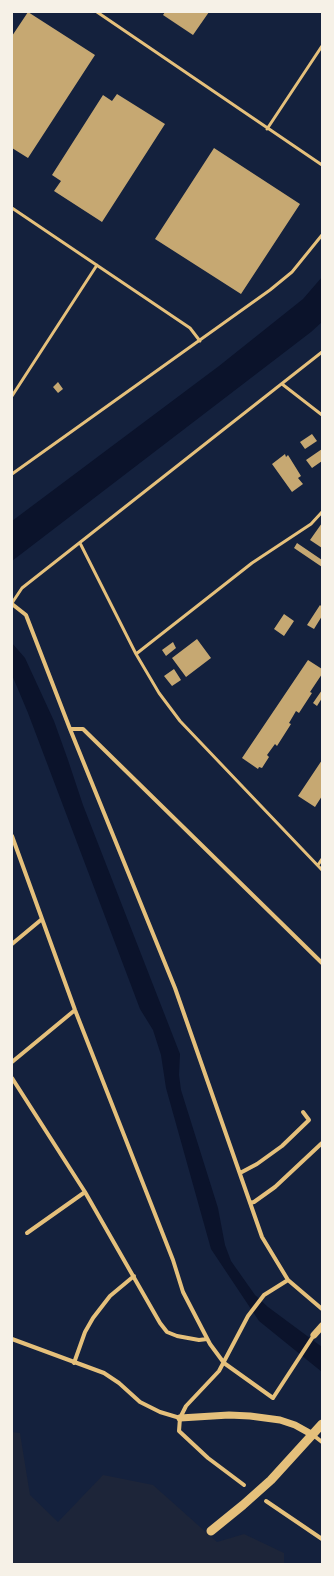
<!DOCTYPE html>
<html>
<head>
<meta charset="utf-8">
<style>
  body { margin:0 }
  #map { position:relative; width:334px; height:1576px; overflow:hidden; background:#14213d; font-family:"Playfair Display",serif }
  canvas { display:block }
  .frame { position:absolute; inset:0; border:13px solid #f6f1e7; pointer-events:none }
</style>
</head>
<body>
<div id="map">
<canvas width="334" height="1576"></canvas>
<div class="frame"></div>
</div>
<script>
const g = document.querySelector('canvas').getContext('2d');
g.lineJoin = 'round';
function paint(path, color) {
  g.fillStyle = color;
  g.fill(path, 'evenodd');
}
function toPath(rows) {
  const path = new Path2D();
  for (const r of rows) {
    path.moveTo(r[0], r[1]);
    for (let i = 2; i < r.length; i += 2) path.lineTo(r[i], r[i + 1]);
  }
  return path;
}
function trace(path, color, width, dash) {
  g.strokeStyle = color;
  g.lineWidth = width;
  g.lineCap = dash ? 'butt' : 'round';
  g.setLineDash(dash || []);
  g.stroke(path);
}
paint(toPath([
  [12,1432,20,1433,30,1495,58,1522,103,1475,153,1485,217,1542,244,1534,284,1553,284,1564,12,1564]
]), '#1d2539');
paint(toPath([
  [322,277,322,322,311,332,12,561,12,521,219,366,303,299],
  [12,643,25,658,54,721,68,760,83,805,180,1054,179,1075,181,1090,218,1208,225,1245,231,1261,255,1295,268,1307,322,1347,322,1372,259,1321,211,1249,166,1088,161,1055,153,1030,140,1009,28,713,12,675]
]), '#0b132b');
paint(toPath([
  [28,12,95,55,28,158,12,148,12,36],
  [165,12,209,12,193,35,163,15],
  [117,94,165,124,102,222,54,191,61,181,52,175,103,95,112,101],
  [214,148,300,204,241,294,155,239],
  [58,382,63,389,58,393,53,387],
  [312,434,317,441,305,449,300,442],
  [322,449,322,461,312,468,306,460],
  [285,454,286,457,288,455,301,476,298,478,303,484,292,492,272,464],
  [322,523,322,548,310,540],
  [297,543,322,560,322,567,294,548],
  [320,605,322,607,322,616,314,629,307,625],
  [284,614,294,621,284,636,274,629],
  [197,639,211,658,186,677,172,658],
  [173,642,176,648,166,656,162,650],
  [308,660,322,669,322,674,310,692,312,693,299,713,296,711,289,723,291,724,277,746,275,744,267,755,269,757,262,768,259,767,258,769,242,758],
  [174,669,181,680,172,686,164,676],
  [322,690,322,698,317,706,313,703],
  [322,760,322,796,315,807,298,796]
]), '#c6a872');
trace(toPath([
  [97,12,322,165],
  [267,129,322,46],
  [12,208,190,328,200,341],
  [282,384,322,415],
  [12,396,97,265],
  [12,474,270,290,292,272,322,235],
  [80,543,136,654,159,693,180,721,322,870],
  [12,603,22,588,322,352],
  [136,654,252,563,311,524,322,512],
  [318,865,322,859]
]), '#e5c07b', 3);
trace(toPath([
  [12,604,26,615,70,729,175,988,262,1237,288,1280,322,1309],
  [70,729,83,729,322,963],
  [12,836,75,1010,173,1260,183,1292,210,1344,224,1363,273,1398,314,1335],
  [12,944,42,919],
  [12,1062,75,1010],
  [12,1078,85,1192,160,1323,167,1332,177,1336,199,1340,207,1339],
  [240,1173,257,1164,282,1146,309,1120,303,1112],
  [250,1203,254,1202,275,1187,322,1143],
  [27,1233,85,1192],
  [12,1339,104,1373,119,1383,140,1402,160,1412,180,1418],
  [74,1363,85,1332,93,1318,110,1296,134,1276],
  [313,1435,322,1442],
  [244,1485,208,1458,179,1431,180,1418,186,1406,219,1371,248,1316,264,1295,288,1280],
  [266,1501,322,1539]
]), '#e5c07b', 4);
trace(toPath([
  [314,1335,322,1326],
  [180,1418,229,1415,250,1416,280,1420,295,1425,313,1435]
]), '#e5c07b', 7);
trace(toPath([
  [211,1531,243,1505,271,1480,322,1424]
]), '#e5c07b', 9);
</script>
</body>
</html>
